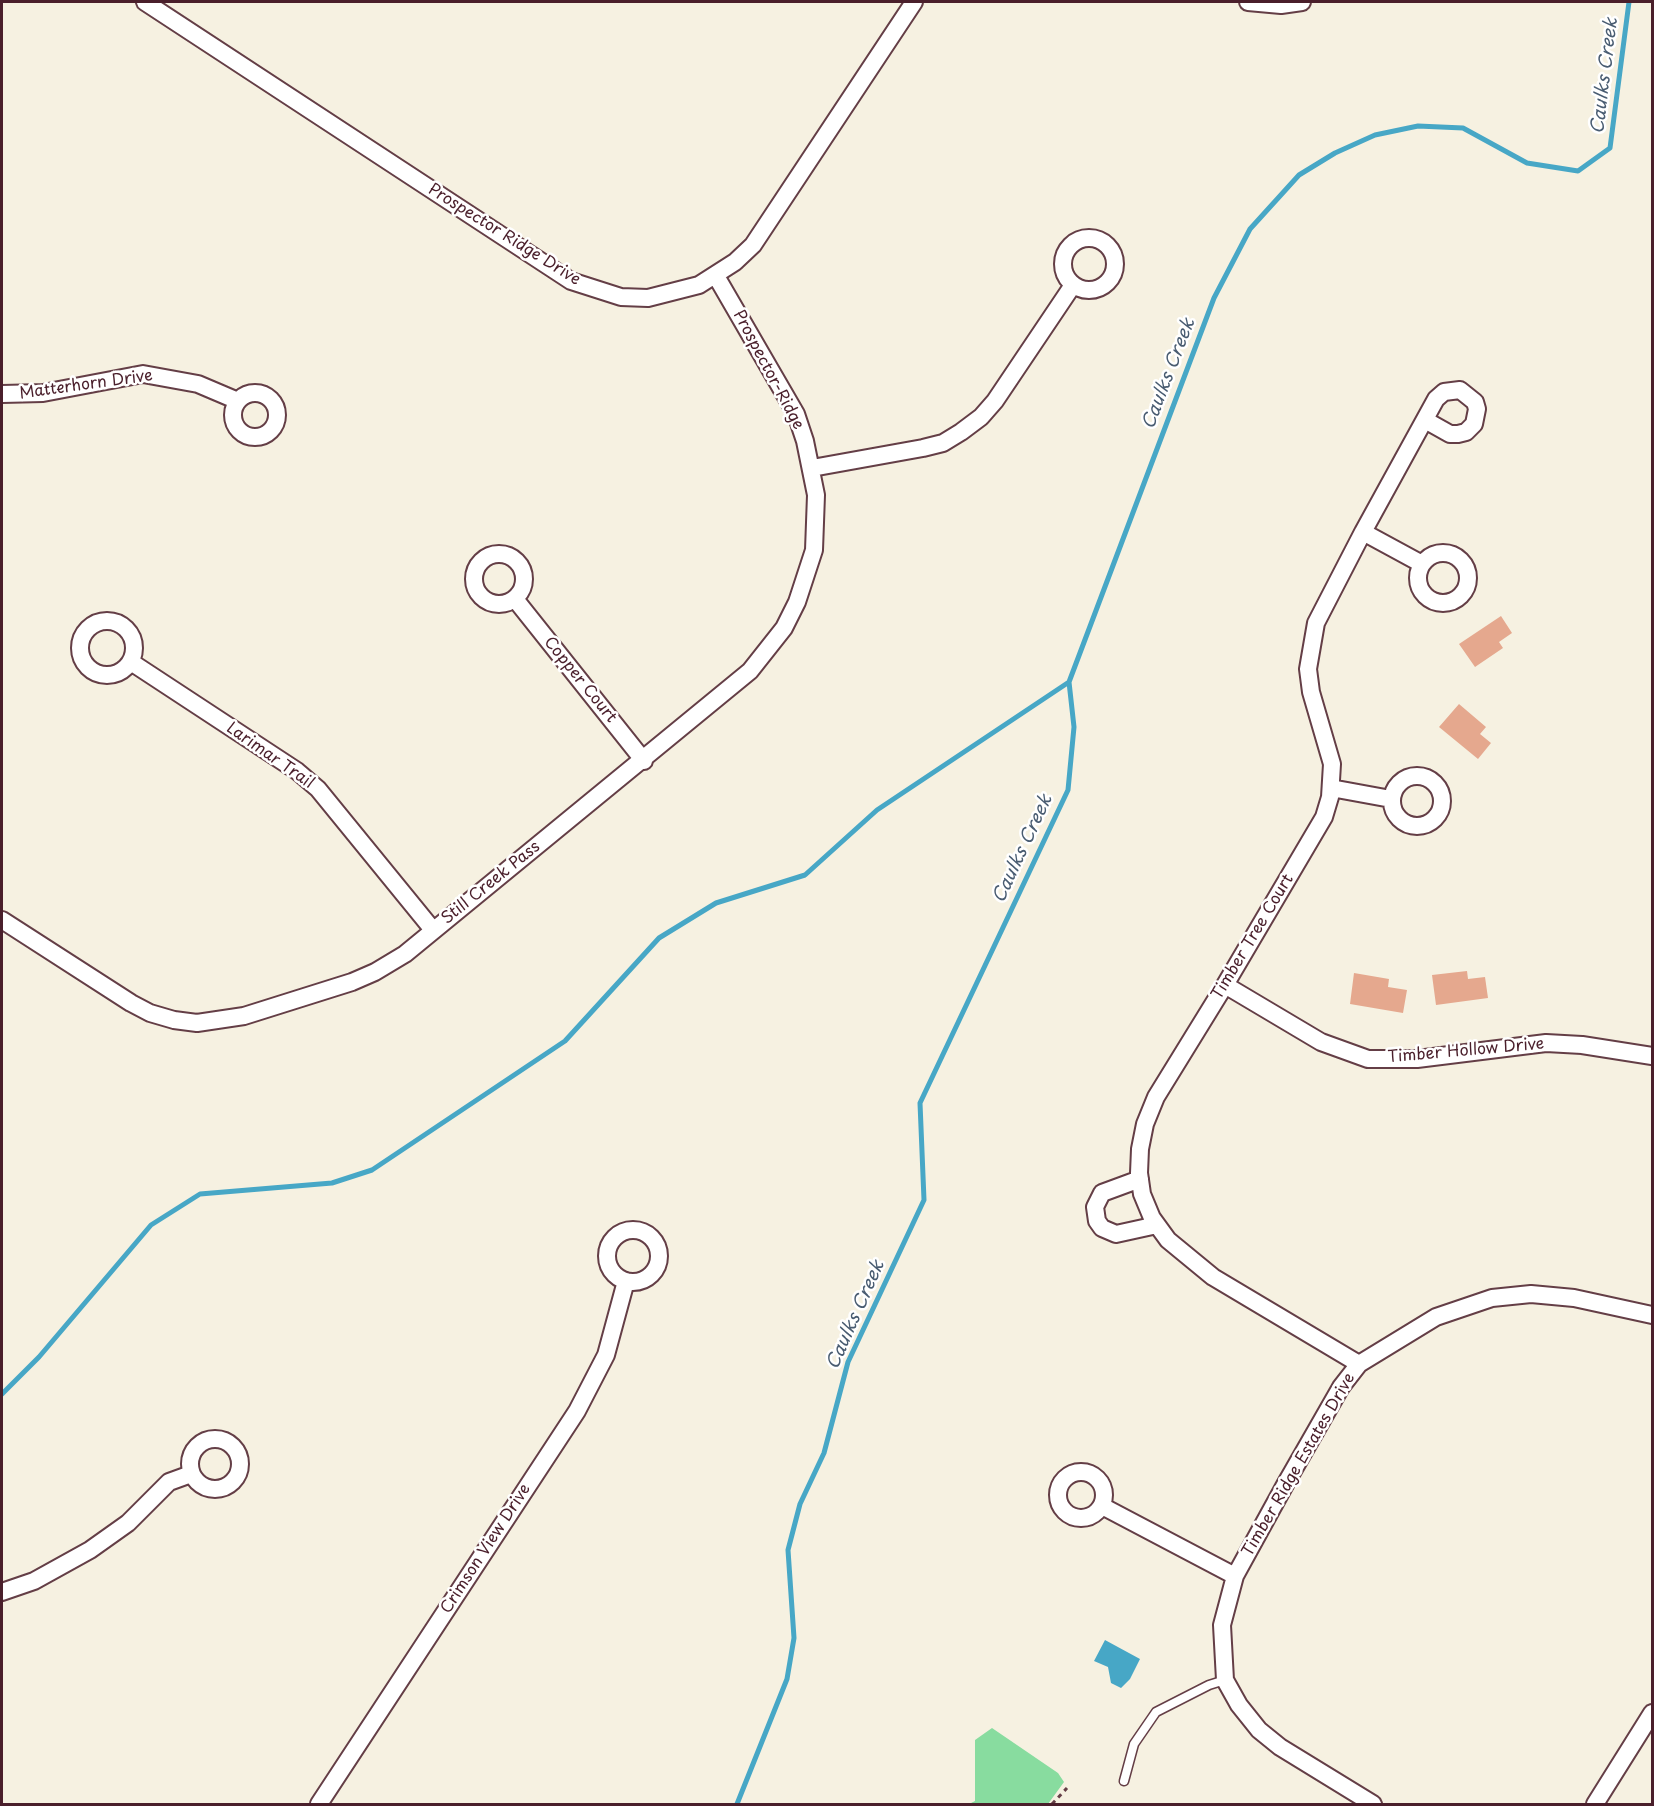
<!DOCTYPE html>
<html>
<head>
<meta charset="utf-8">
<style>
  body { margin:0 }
  #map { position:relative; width:1654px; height:1806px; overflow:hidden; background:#f6f1e1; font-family:"Playpen Sans",sans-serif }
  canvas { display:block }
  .frame { position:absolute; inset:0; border:3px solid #4a1f2b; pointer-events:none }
</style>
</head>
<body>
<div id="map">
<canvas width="1654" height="1806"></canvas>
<div class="frame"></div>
</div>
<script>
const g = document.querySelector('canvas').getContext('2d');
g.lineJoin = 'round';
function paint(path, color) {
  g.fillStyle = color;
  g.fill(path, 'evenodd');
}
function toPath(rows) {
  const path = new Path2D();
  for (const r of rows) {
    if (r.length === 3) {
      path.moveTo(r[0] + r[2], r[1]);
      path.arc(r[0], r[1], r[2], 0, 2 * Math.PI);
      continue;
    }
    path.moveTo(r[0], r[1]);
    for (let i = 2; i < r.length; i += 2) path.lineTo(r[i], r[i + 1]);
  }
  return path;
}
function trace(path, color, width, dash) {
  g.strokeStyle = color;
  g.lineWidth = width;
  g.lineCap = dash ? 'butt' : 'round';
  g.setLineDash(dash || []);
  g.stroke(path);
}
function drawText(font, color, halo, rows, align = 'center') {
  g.font = font + ' "Playpen Sans",sans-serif';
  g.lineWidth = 5;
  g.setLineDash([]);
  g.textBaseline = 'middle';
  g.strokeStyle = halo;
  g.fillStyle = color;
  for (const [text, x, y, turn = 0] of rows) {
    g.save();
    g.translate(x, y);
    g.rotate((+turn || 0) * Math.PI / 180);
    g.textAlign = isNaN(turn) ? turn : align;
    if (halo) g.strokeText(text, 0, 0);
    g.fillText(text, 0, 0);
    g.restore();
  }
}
paint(toPath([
  [992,1728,1058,1773,1064,1782,1048,1804,969,1804,975,1801,975,1740]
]), '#88dc9f');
paint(toPath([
  [1105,1640,1140,1659,1130,1679,1121,1688,1111,1683,1108,1667,1094,1661]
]), '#47a7c6');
trace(toPath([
  [2,1394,39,1357,151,1225,200,1194,332,1183,372,1170,565,1041,659,938,716,903,805,875,877,810,1069,682],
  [737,1804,787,1679,794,1638,788,1550,800,1504,824,1453,848,1362,924,1200,920,1103,1068,790,1074,727,1069,682,1214,298,1250,229,1299,175,1335,153,1375,135,1418,126,1463,128,1527,163,1578,171,1610,148,1629,2]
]), '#47a7c6', 5);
paint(toPath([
  [1501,616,1512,633,1499,642,1503,648,1475,667,1459,644],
  [1459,704,1486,727,1480,734,1491,743,1478,759,1439,727],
  [1467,971,1468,979,1485,977,1488,998,1436,1005,1432,975],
  [1354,973,1389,979,1388,987,1407,990,1403,1013,1350,1004]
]), '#e5a88e');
const service = toPath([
  [1124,1781,1134,1744,1156,1712,1209,1685,1225,1680]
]);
const minor = toPath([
  [145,2,571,281,621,297,648,298,699,285,735,262,753,245,914,2],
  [1248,2,1281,5,1302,2],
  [1089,264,26],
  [255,415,22],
  [2,394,43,393,143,374,198,384,238,401],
  [812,468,923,448,943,443,961,432,981,417,995,401,1073,285],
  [1363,532,1422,564],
  [1443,578,25],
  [499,579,25],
  [515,599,644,761],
  [107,648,27],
  [131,662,297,771,318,789,433,930],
  [1417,801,25],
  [1331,788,1391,799],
  [2,920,131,1003,150,1013,174,1020,197,1023,244,1016,352,982,375,972,405,954,750,671,784,628,797,602,814,550,816,495,805,441,796,414,716,276],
  [1225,985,1321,1042,1368,1059,1417,1059,1546,1043,1582,1045,1652,1056],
  [1140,1179,1102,1193,1095,1207,1097,1221,1102,1228,1116,1234,1157,1225],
  [633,1256,26],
  [1359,1364,1213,1277,1168,1240,1152,1218,1142,1194,1139,1173,1140,1149,1145,1124,1156,1097,1225,985,1324,817,1330,797,1332,764,1311,692,1308,669,1316,623,1363,532,1436,399,1444,392,1460,390,1475,402,1477,409,1474,424,1466,432,1458,434,1450,434,1425,420],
  [215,1464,25],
  [1081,1495,23],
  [1102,1506,1235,1576],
  [2,1592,34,1581,90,1550,128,1523,169,1482,191,1474],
  [319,1804,577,1411,606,1355,626,1281],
  [1373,1804,1280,1747,1259,1730,1239,1705,1225,1680,1222,1625,1235,1576,1286,1483,1341,1387,1359,1364,1436,1317,1492,1298,1531,1294,1574,1298,1652,1315],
  [1595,1804,1652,1713]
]);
trace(service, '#643e46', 11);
trace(minor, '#643e46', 20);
trace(toPath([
  [1052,1804,1067,1788]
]), '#643e46', 3, [4.5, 4.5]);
trace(service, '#fff', 8);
trace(minor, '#fff', 16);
drawText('16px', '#4a1f2b', '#fff', [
  ["Prospector Ridge Drive",504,235,32],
  ["Prospector-Ridge",768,370,62],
  ["Matterhorn Drive",86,385,-8],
  ["Copper Court",580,680,51],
  ["Larimar Trail",270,756,35],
  ["Still Creek Pass",491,883,-39],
  ["Timber Tree Court",1253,937,-59],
  ["Timber Hollow Drive",1466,1051,-5],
  ["Timber Ridge Estates Drive",1299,1465,-60],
  ["Crimson View Drive",486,1549,-57]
]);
drawText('italic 18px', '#495c71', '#fff', [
  ["Caulks Creek",1605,76,-83],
  ["Caulks Creek",1169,374,-69],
  ["Caulks Creek",1023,849,-65],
  ["Caulks Creek",856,1315,-66]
]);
</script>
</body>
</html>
